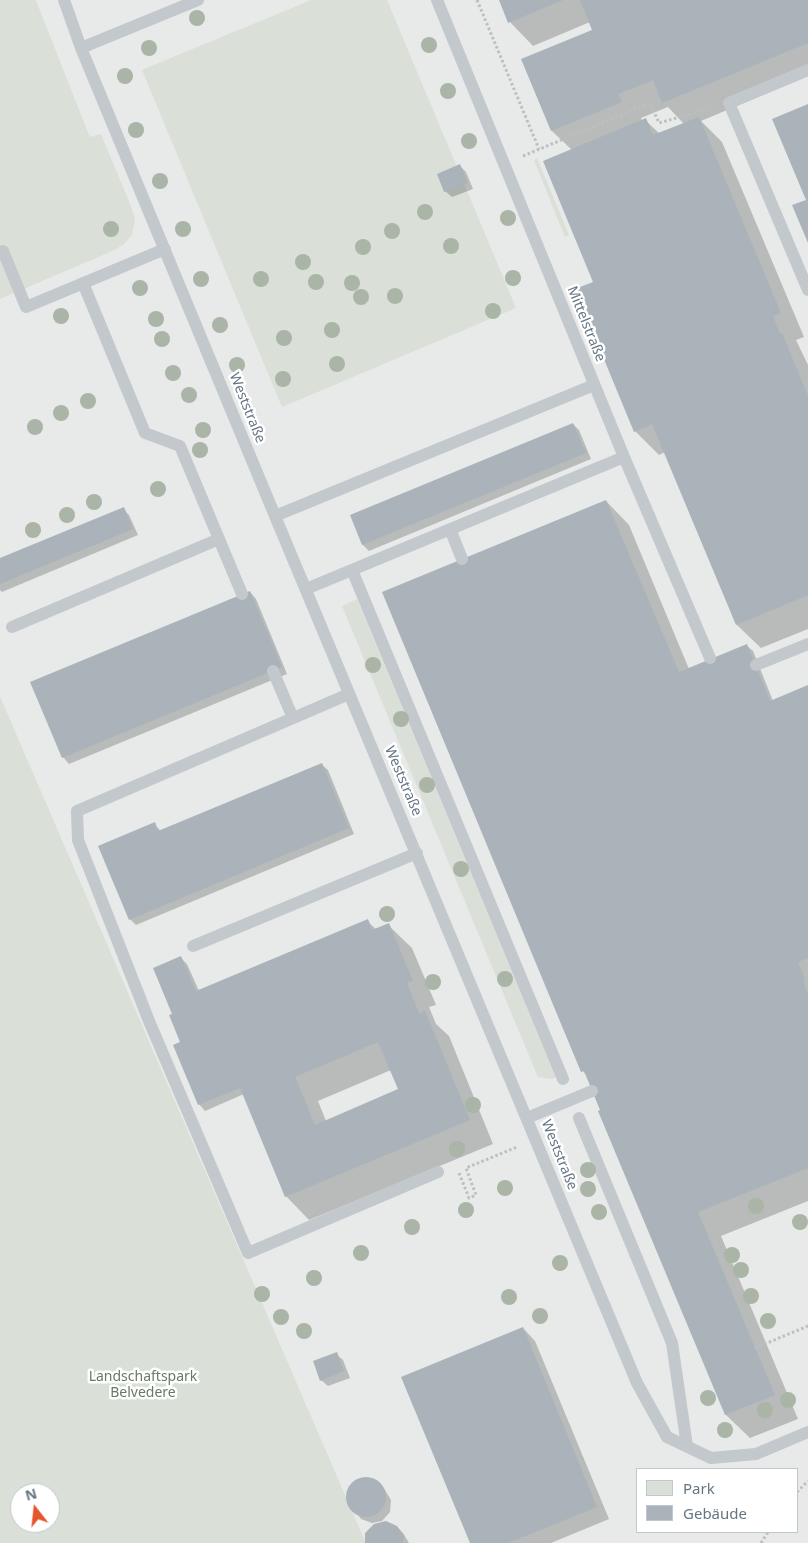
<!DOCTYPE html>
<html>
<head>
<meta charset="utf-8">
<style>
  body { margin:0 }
  #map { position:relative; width:808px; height:1543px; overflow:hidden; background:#fafaf8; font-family:"Noto Sans",sans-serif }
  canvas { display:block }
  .legend { position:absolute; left:636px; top:1468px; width:162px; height:65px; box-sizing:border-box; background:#fff; border:1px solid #c1c8cd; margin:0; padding:6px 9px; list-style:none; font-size:15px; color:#657683 }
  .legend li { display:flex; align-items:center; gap:10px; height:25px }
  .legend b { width:25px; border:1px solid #c1c8cd }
  .north { position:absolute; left:10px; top:1483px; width:50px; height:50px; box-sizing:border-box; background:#fff; border:1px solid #c1c8cd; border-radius:50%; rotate:344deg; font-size:14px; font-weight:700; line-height:20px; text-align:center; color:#657683 }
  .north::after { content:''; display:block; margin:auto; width:18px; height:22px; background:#e4572e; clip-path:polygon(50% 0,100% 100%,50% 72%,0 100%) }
</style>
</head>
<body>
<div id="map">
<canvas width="808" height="1543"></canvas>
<ul class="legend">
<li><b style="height:14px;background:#dadfd7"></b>Park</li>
<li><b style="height:14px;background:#aab3b9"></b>Gebäude</li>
</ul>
<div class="north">N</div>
</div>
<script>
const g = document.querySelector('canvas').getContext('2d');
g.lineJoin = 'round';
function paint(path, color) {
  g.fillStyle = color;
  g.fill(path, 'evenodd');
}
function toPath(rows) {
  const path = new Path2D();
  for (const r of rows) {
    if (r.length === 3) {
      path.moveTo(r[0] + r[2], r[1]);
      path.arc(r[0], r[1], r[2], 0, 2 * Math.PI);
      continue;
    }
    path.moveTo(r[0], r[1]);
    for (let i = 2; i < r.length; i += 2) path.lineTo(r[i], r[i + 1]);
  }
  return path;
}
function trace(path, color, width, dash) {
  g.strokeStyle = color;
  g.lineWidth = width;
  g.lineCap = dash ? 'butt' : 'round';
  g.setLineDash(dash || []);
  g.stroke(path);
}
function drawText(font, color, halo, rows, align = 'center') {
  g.font = font + ' "Noto Sans",sans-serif';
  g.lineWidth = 5;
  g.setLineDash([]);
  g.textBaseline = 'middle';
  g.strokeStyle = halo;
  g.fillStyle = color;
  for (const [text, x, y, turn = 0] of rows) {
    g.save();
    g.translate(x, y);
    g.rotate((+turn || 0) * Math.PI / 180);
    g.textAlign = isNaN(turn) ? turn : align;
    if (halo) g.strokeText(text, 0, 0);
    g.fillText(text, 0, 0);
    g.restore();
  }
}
paint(toPath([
  [36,0,808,0,808,1543,366,1543,0,696,0,158,90,137],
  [637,1469,797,1469,797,1532,637,1532]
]), '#e8e9e9');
paint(toPath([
  [0,0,36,0,90,137,101,134,130,204,135,219,132,235,123,245,110,252,0,299],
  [311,0,387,0,516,308,282,407,142,70],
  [537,158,569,235,565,237,534,160],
  [357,599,556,1078,550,1079,538,1077,342,606],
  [0,696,366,1543,0,1543],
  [20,1493,50,1493,50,1523,20,1523]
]), '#dadfd7');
paint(toPath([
  [500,0,808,0,808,76,701,121,722,142,804,337,796,340,808,365,808,629,761,648,737,625,665,452,659,455,635,431,572,150,552,131,523,59,594,30,590,22,533,46,510,22],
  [668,107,684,124,660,134,645,120,642,121,641,118],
  [460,166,466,172,473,189,452,197,445,191],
  [573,424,579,430,591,459,369,551,363,545,351,516],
  [606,501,629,525,689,669,746,645,753,651,773,701,808,687,808,1201,721,1236,798,1419,750,1438,726,1415,600,1112,602,1111,587,1076,583,1071],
  [123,509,129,515,138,535,2,592,0,590,0,559],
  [250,592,256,599,287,674,69,764,63,757],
  [321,764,328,770,354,834,136,925,130,919,154,824,161,831],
  [367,921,377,930,388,925,412,948,436,1005,429,1007,436,1024,449,1036,493,1144,309,1220,286,1196,244,1094,205,1111,199,1104,175,1014,181,958,187,964,199,991],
  [391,1070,400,1090,326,1121,318,1101],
  [523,1328,535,1341,609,1519,551,1543,471,1543],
  [336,1354,343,1360,350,1378,328,1386,321,1380],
  [368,1479,379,1483,385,1490,391,1500,390,1512,382,1521,372,1523,361,1519,348,1502,349,1490,356,1481],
  [397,1527,403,1533,409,1543,366,1543]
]), '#0003');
paint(toPath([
  [499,0,563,0,508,23],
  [580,0,808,0,808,43,662,103,653,80,618,94,622,102,551,131,521,59,592,30],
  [808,104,808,243,792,205,806,200,772,119],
  [699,117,781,313,773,316,780,334,782,333,808,396,808,595,736,625,652,424,634,432,575,289,593,282,543,161,646,118,653,135],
  [460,164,468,183,444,192,437,174],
  [573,423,586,453,362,545,350,515],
  [606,500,679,672,747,644,770,701,808,685,808,958,798,962,805,980,803,981,808,993,808,1168,698,1212,775,1395,725,1415,598,1111,600,1110,584,1071,581,1072,382,592],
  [124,507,133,529,0,584,0,558],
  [250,591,282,667,62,758,30,682],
  [322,763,349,828,129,920,98,846,155,822,158,831],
  [368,919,372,930,389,923,413,981,407,983,417,1008,419,1014,425,1011,470,1120,285,1197,240,1088,198,1105,173,1045,180,1042,169,1015,172,1014,153,968,181,956,196,991],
  [378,1042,398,1089,315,1125,295,1077],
  [523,1327,597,1507,508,1543,470,1543,401,1377],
  [337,1352,344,1371,320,1381,313,1361],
  [366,1497,20],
  [386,1521,397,1526,404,1536,403,1543,365,1543,365,1533,374,1524]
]), '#aab3b9');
trace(toPath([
  [477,0,539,149],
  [523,156,650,103,659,123,711,108],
  [459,1173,469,1198,476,1195,466,1168,517,1147],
  [755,1348,808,1326],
  [797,1492,808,1481],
  [761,1543,768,1532]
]), '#bbbfc2', 3, [2.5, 2.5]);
trace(toPath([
  [64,0,81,48,275,516,637,1383,667,1437,711,1458,756,1454,808,1432],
  [437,0,624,457,710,658],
  [81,48,198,0],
  [808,70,729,103,808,290],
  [3,251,26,307,165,249],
  [83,283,145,433,180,446,242,594],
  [275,516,594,385],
  [450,529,462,559],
  [352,570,563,1079],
  [306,589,624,457],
  [12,627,219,539],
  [756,665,808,644],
  [273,671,293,718],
  [349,694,77,811,78,840,149,1021,248,1253,438,1172],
  [193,946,417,853],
  [527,1118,592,1091],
  [579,1118,672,1343,687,1446]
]), '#c3c8cc', 12);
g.fillStyle = '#aab4a7';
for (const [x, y] of [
  [197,18],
  [429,45],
  [149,48],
  [125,76],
  [448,91],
  [136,130],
  [469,141],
  [160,181],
  [425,212],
  [508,218],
  [111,229],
  [183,229],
  [392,231],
  [451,246],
  [363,247],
  [303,262],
  [513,278],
  [201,279],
  [261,279],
  [316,282],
  [352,283],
  [140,288],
  [395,296],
  [361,297],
  [493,311],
  [61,316],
  [156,319],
  [220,325],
  [332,330],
  [284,338],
  [162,339],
  [337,364],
  [237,365],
  [173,373],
  [283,379],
  [189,395],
  [88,401],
  [61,413],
  [35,427],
  [203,430],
  [200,450],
  [158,489],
  [94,502],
  [67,515],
  [33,530],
  [373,665],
  [401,719],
  [427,785],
  [461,869],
  [387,914],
  [505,979],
  [433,982],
  [473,1105],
  [457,1149],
  [588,1170],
  [505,1188],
  [588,1189],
  [756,1206],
  [466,1210],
  [599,1212],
  [800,1222],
  [412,1227],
  [361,1253],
  [732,1255],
  [560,1263],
  [741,1270],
  [314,1278],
  [262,1294],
  [751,1296],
  [509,1297],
  [540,1316],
  [281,1317],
  [768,1321],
  [304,1331],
  [708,1398],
  [788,1400],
  [765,1410],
  [725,1430]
]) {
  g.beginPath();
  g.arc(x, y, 8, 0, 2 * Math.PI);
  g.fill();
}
drawText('14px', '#657683', '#fff', [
  ["Mittelstraße",586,324,68],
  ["Weststraße",247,408,68],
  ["Weststraße",403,781,67],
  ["Weststraße",559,1155,68]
]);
drawText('14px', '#687a64', '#fff', [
  ["Landschaftspark",143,1377],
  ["Belvedere",143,1393]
]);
</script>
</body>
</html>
